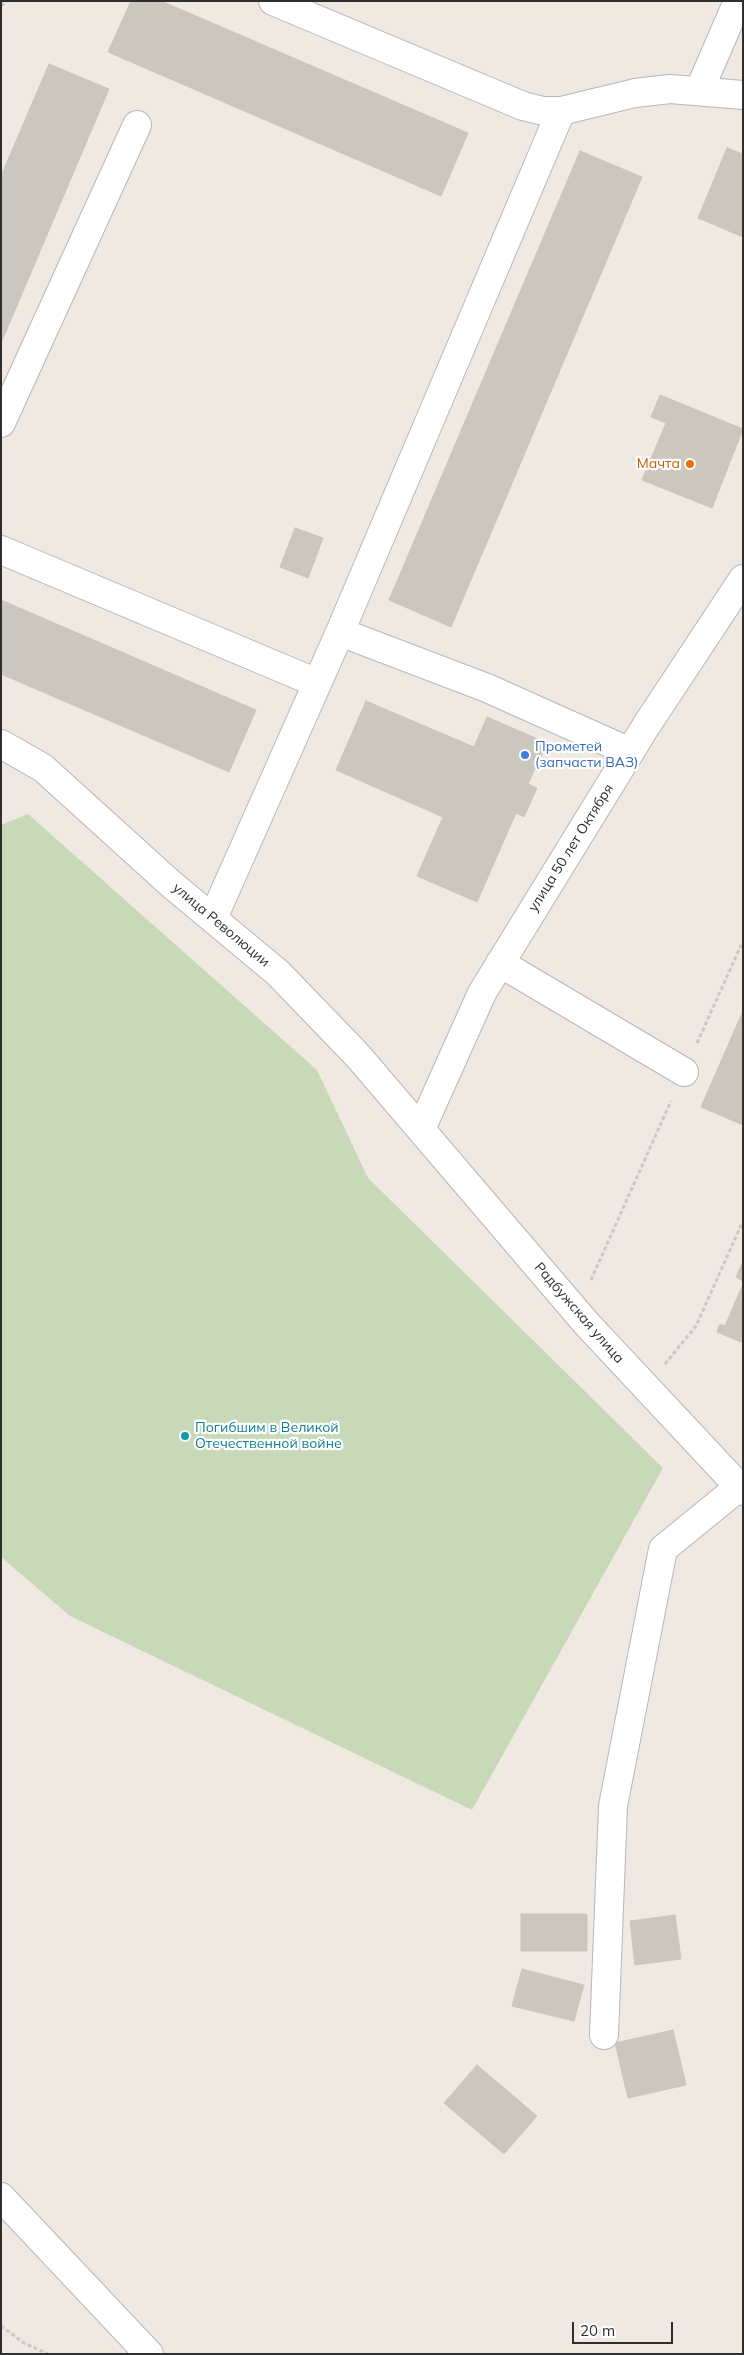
<!DOCTYPE html>
<html>
<head>
<meta charset="utf-8">
<style>
  body { margin:0 }
  #map { position:relative; width:744px; height:2355px; overflow:hidden; background:#efe9e1; font-family:Mulish,sans-serif }
  canvas { display:block }
  .frame { position:absolute; inset:0; border:2px solid #2e2e2e; pointer-events:none }
  .scale { position:absolute; left:572px; top:2322px; width:101px; height:22px; box-sizing:border-box; border:2px solid #2e2e2e; border-top:0; padding-left:6px; font-size:15px; line-height:18px; white-space:nowrap; color:#2e2e2e; -webkit-text-stroke:4px #fff; paint-order:stroke }
</style>
</head>
<body>
<div id="map">
<canvas width="744" height="2355"></canvas>
<div class="frame"></div>
<div class="scale">20 m</div>
</div>
<script>
const g = document.querySelector('canvas').getContext('2d');
g.lineJoin = 'round';
function paint(path, color) {
  g.fillStyle = color;
  g.fill(path, 'evenodd');
}
function toPath(rows) {
  const path = new Path2D();
  for (const r of rows) {
    path.moveTo(r[0], r[1]);
    for (let i = 2; i < r.length; i += 2) path.lineTo(r[i], r[i + 1]);
  }
  return path;
}
function trace(path, color, width, dash) {
  g.strokeStyle = color;
  g.lineWidth = width;
  g.lineCap = dash ? 'butt' : 'round';
  g.setLineDash(dash || []);
  g.stroke(path);
}
function drawText(font, color, halo, rows, align = 'center') {
  g.font = font + ' Mulish,sans-serif';
  g.lineWidth = 4.5;
  g.setLineDash([]);
  g.textBaseline = 'middle';
  g.strokeStyle = halo;
  g.fillStyle = color;
  for (const [text, x, y, turn = 0] of rows) {
    g.save();
    g.translate(x, y);
    g.rotate((+turn || 0) * Math.PI / 180);
    g.textAlign = isNaN(turn) ? turn : align;
    if (halo) g.strokeText(text, 0, 0);
    g.fillText(text, 0, 0);
    g.restore();
  }
}
paint(toPath([
  [28,814,317,1070,368,1178,663,1468,472,1810,70,1616,1,1557,1,825]
]), '#c8d9b8');
const building = toPath([
  [131,1,161,1,468,133,441,196,108,52,131,1],
  [49,64,109,89,1,343,1,176,49,64],
  [727,148,743,154,743,237,698,218,727,148],
  [580,151,642,177,451,627,389,600,580,151],
  [660,395,743,429,712,508,642,480,666,423,651,417,660,395],
  [295,528,323,538,308,578,280,567,295,528],
  [1,600,256,710,229,772,1,674,1,600],
  [366,701,474,747,487,717,547,743,528,784,537,788,524,817,516,813,477,902,417,876,443,817,336,770,366,701],
  [743,1011,743,1125,701,1107,743,1011],
  [743,1261,743,1281,736,1277,743,1261],
  [743,1284,743,1339,741,1342,717,1332,720,1324,725,1326,743,1284],
  [521,1914,587,1914,587,1951,521,1951,521,1914],
  [675,1915,681,1959,635,1965,630,1921,675,1915],
  [522,1969,584,1985,574,2021,512,2006,522,1969],
  [673,2030,686,2085,628,2098,615,2043,673,2030],
  [477,2065,537,2116,504,2154,444,2103,477,2065]
]);
paint(building, '#cbc7bf');
trace(building, '#cbc5ba', 1);
const minor = toPath([
  [273,1,523,106,543,111,561,111,635,93,670,89,743,95],
  [699,91,738,1],
  [1,423,137,125],
  [1,550,317,683],
  [340,632,487,688,630,752],
  [1,744,43,768,171,884,278,973,358,1056,586,1323,743,1491],
  [213,918,340,632,561,111],
  [500,963,684,1072],
  [421,1129,482,993,646,726,743,579],
  [604,2035,613,1806,663,1549,739,1487],
  [1,2197,149,2354]
]);
trace(minor, '#b4b7c1', 30);
trace(toPath([
  [1,6,7,1],
  [697,1043,743,941],
  [591,1280,671,1101],
  [665,1364,696,1326,743,1221],
  [1,2326,24,2343,48,2354]
]), '#c9c9c9', 3, [4, 2.5]);
trace(minor, '#fff', 28);
for (const [x, y, r, color] of [
  [690,464,5,"#e8710a"],
  [525,755,5,"#3f7fe0"],
  [185,1436,5,"#0f9aa8"]
]) {
  const dot = new Path2D();
  dot.arc(x, y, r, 0, 2 * Math.PI);
  g.fillStyle = color;
  g.fill(dot);
  trace(dot, '#fff', 2);
}
drawText('14px', '#c56008', '#fff', [
  ["Мачта",680,464]
], 'right');
drawText('14px', '#366cbe', '#fff', [
  ["Прометей",535,747],
  ["(запчасти ВАЗ)",535,763]
], 'left');
drawText('14px', '#2e2e2e', '#fff', [
  ["улица 50 лет Октября",571,848,-58],
  ["улица Революции",221,925,40],
  ["Радбужская улица",579,1313,49]
]);
drawText('14px', '#0d838f', '#fff', [
  ["Погибшим в Великой",195,1428],
  ["Отечественной войне",195,1444]
], 'left');
</script>
</body>
</html>
